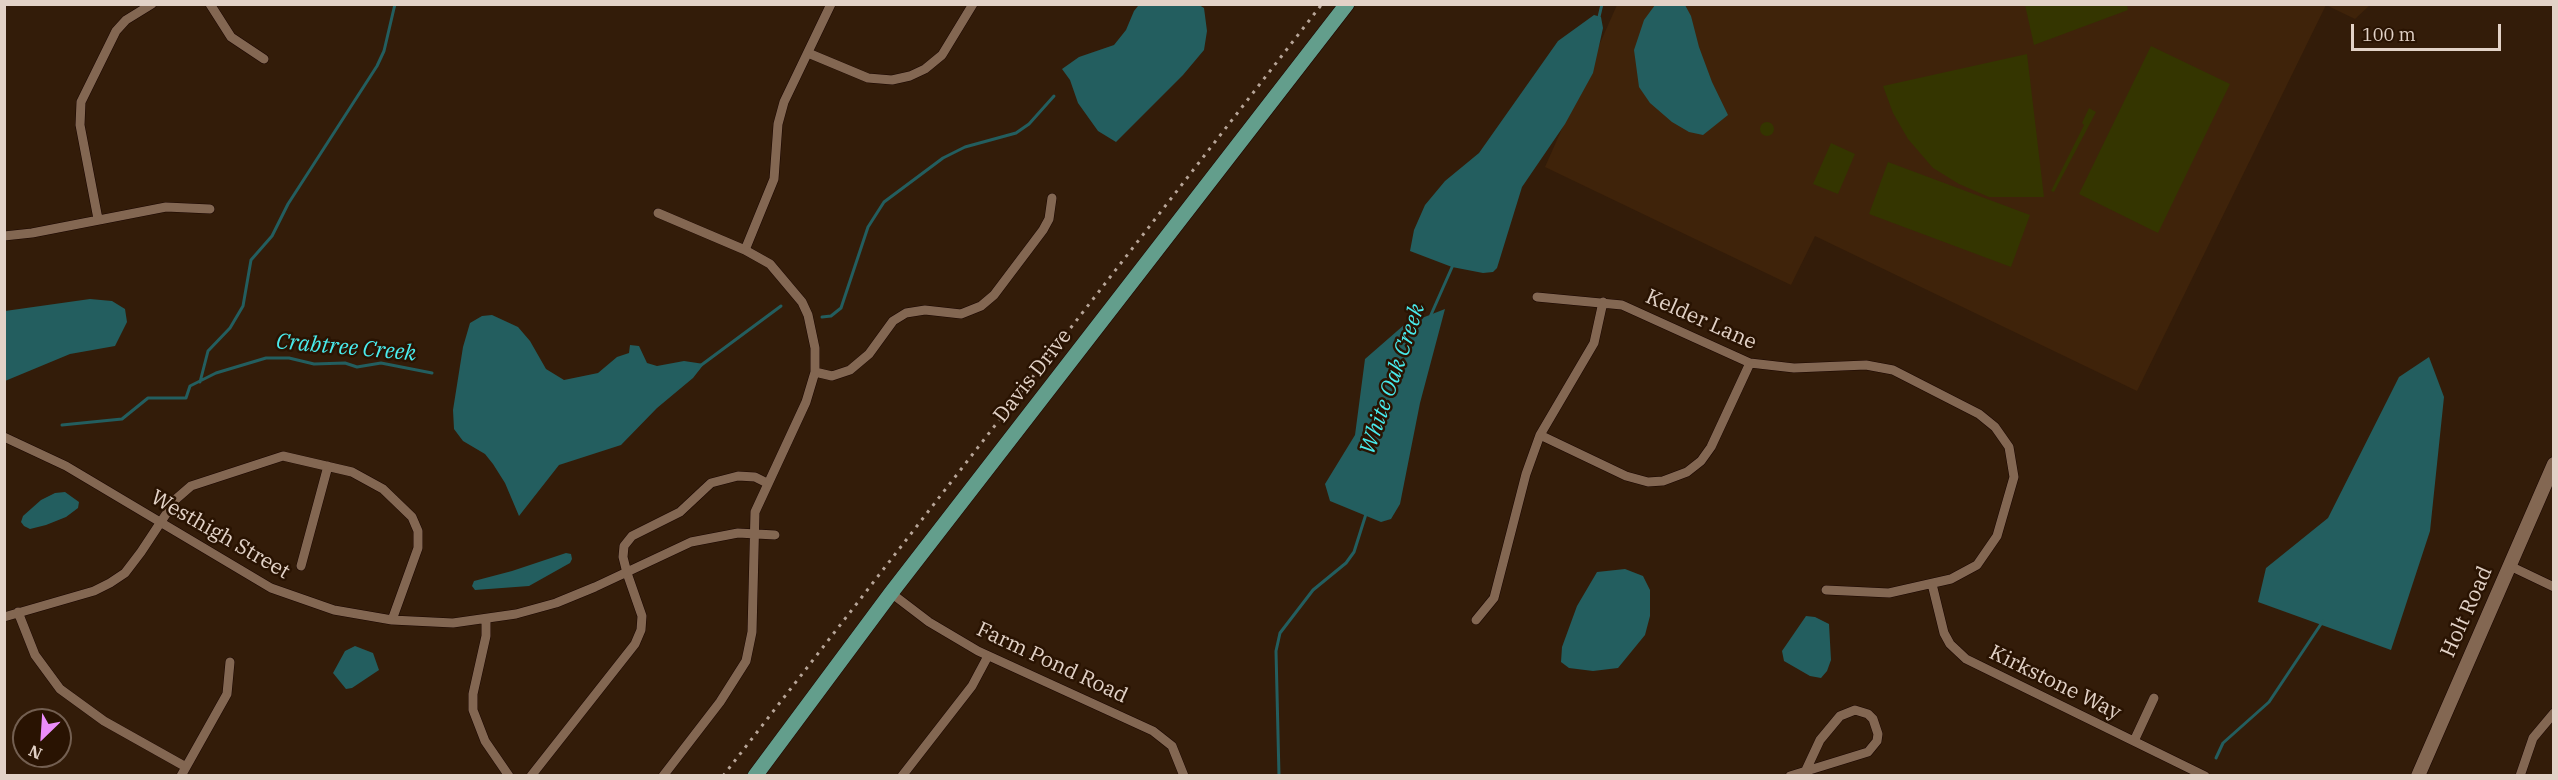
<!DOCTYPE html>
<html>
<head>
<meta charset="utf-8">
<style>
  body { margin:0 }
  #map { position:relative; width:2558px; height:780px; overflow:hidden; background:#331c09; font-family:"IBM Plex Serif",serif }
  canvas { display:block }
  .frame { position:absolute; inset:0; border:6px solid #e2d2c7; pointer-events:none }
  .north { position:absolute; left:12px; top:708px; width:60px; height:60px; box-sizing:border-box; background:#291302; border:2px solid #735f51; border-radius:50%; rotate:205deg; font-size:16px; font-weight:700; line-height:24px; text-align:center; color:#e2d2c7 }
  .north::after { content:''; display:block; margin:auto; width:21px; height:27px; background:#eb8dfb; clip-path:polygon(50% 0,100% 100%,50% 72%,0 100%) }
  .scale { position:absolute; left:2351px; top:24px; width:150px; height:27px; box-sizing:border-box; border:3px solid #e2d2c7; border-top:0; padding-left:8px; font-size:18px; line-height:21px; white-space:nowrap; color:#e2d2c7; -webkit-text-stroke:4px #291302; paint-order:stroke }
</style>
</head>
<body>
<div id="map">
<canvas width="2558" height="780"></canvas>
<div class="frame"></div>
<div class="north">N</div>
<div class="scale">100 m</div>
</div>
<script>
const g = document.querySelector('canvas').getContext('2d');
g.lineJoin = 'round';
function paint(path, color) {
  g.fillStyle = color;
  g.fill(path, 'evenodd');
}
function toPath(rows) {
  const path = new Path2D();
  for (const r of rows) {
    if (r.length === 3) {
      path.moveTo(r[0] + r[2], r[1]);
      path.arc(r[0], r[1], r[2], 0, 2 * Math.PI);
      continue;
    }
    path.moveTo(r[0], r[1]);
    for (let i = 2; i < r.length; i += 2) path.lineTo(r[i], r[i + 1]);
  }
  return path;
}
function trace(path, color, width, dash) {
  g.strokeStyle = color;
  g.lineWidth = width;
  g.lineCap = dash ? 'butt' : 'round';
  g.setLineDash(dash || []);
  g.stroke(path);
}
function drawText(font, color, halo, rows, align = 'center') {
  g.font = font + ' "IBM Plex Serif",serif';
  g.lineWidth = 5;
  g.setLineDash([]);
  g.textBaseline = 'middle';
  g.strokeStyle = halo;
  g.fillStyle = color;
  for (const [text, x, y, turn = 0] of rows) {
    g.save();
    g.translate(x, y);
    g.rotate((+turn || 0) * Math.PI / 180);
    g.textAlign = isNaN(turn) ? turn : align;
    if (halo) g.strokeText(text, 0, 0);
    g.fillText(text, 0, 0);
    g.restore();
  }
}
paint(toPath([
  [1617,5,2370,5,2355,19,2326,5,2137,391,1815,236,1791,285,1545,167]
]), '#3f230a');
paint(toPath([
  [2025,5,2127,5,2128,10,2034,45],
  [2151,46,2230,84,2158,233,2079,194],
  [2027,54,2044,197,1989,197,1959,184,1933,168,1908,139,1893,113,1883,86],
  [2089,108,2096,112,2054,192,2051,191,2084,125,2082,123],
  [1767,129,7],
  [1831,143,1855,154,1838,194,1813,184],
  [1888,162,2030,215,2011,267,1869,214]
]), '#343500');
paint(toPath([
  [1149,5,1199,5,1204,8,1207,31,1204,50,1183,75,1116,142,1098,131,1078,103,1070,80,1062,69,1079,57,1114,45,1126,30,1134,11,1138,6],
  [1655,5,1685,5,1691,16,1699,47,1712,82,1728,115,1703,135,1689,132,1672,122,1650,103,1639,87,1634,50,1644,20],
  [1594,15,1601,17,1603,28,1593,73,1565,124,1522,187,1497,268,1493,272,1483,273,1452,267,1410,251,1414,230,1425,205,1445,181,1479,153,1558,41],
  [90,299,112,301,125,309,127,322,115,346,70,354,5,381,5,311],
  [1445,309,1420,403,1400,504,1391,519,1381,522,1330,501,1325,484,1355,435,1365,359,1404,325],
  [492,315,518,327,530,341,546,369,564,380,598,373,617,357,629,353,630,345,639,346,647,363,657,366,684,361,704,364,693,378,657,408,621,445,559,465,519,516,505,483,493,464,485,454,463,441,454,429,453,410,463,347,470,323,482,316],
  [2429,357,2444,397,2430,531,2391,650,2258,602,2266,568,2328,518,2399,377],
  [65,492,79,502,78,508,66,517,46,525,30,529,24,526,21,522,23,516,41,500,55,493],
  [566,553,571,554,572,559,570,563,529,586,475,590,472,586,474,581,512,571],
  [1625,569,1643,576,1650,590,1650,616,1645,635,1618,668,1593,671,1569,668,1561,662,1562,647,1577,606,1597,572],
  [1806,616,1815,617,1829,624,1831,660,1827,671,1821,678,1810,676,1784,661,1782,651],
  [355,646,373,653,379,670,352,688,346,689,333,673,345,651]
]), '#235e5f');
trace(toPath([
  [1599,17,1602,4],
  [822,317,831,316,841,308,868,227,884,202,943,158,965,147,1016,133,1029,124,1054,96],
  [1430,317,1453,265],
  [700,366,781,306],
  [200,382,208,351,230,328,243,306,251,260,272,236,288,204,377,66,384,51,395,4],
  [62,425,122,419,148,398,186,398,190,386,216,373,266,358,289,358,314,364,345,363,357,367,381,363,432,373],
  [2216,758,2223,743,2269,702,2323,621],
  [1279,776,1276,651,1280,633,1313,590,1346,563,1354,552,1366,514]
]), '#235e5f', 3);
const street = toPath([
  [210,4,231,37,264,59],
  [808,53,868,78,892,80,910,76,925,69,942,55,973,4],
  [658,213,745,250,770,264,802,302,808,315,815,348,815,372,806,402,755,512,752,632,746,661,720,702,663,776],
  [98,219,80,125,81,102,116,31,126,20,152,4],
  [4,236,32,233,166,207,210,209],
  [745,250,774,179,778,124,784,102,831,4],
  [1537,297,1622,305,1750,363,1794,368,1866,365,1893,370,1979,414,1995,427,2009,447,2014,477,1997,536,1977,565,1951,579,1889,593,1826,590],
  [1603,302,1594,343,1540,435,1626,476,1648,482,1663,481,1687,472,1701,461,1711,447,1750,363],
  [815,372,832,376,850,370,869,354,893,321,906,313,925,310,961,314,981,306,994,295,1043,230,1049,219,1052,198],
  [4,437,66,466,271,588,334,610,392,620,453,623,516,614,556,603,595,587,691,542,738,533,775,535],
  [301,566,328,466],
  [2510,566,2554,587],
  [1932,584,1944,633,1950,644,1966,659,2205,776],
  [891,593,929,622,978,651,1153,731,1172,746,1184,776],
  [18,612,35,655,60,689,104,721,186,767],
  [4,617,94,591,110,583,125,573,141,552,176,499,191,486,283,456,352,472,383,489,412,517,418,531,418,548,392,620],
  [486,619,486,636,473,694,473,710,485,741,509,776],
  [1476,620,1494,598,1526,474,1540,435],
  [2134,741,2154,698],
  [181,776,227,694,230,662],
  [531,776,635,644,641,630,642,616,627,573,623,557,624,546,632,536,680,512,711,483,738,476,755,477,767,483],
  [902,776,972,686,988,656],
  [1790,776,1868,752,1877,741,1878,734,1873,719,1868,714,1855,710,1840,716,1820,740,1806,770],
  [2520,776,2533,738,2554,713]
]);
const secondary = toPath([
  [2418,776,2554,464]
]);
const primary = toPath([
  [755,776,891,593,1347,4]
]);
trace(street, '#1a0600', 10);
trace(secondary, '#1a0600', 15);
trace(primary, '#1a0600', 16);
trace(street, '#836752', 9);
trace(secondary, '#836752', 14);
trace(primary, '#639e8c', 15);
trace(toPath([
  [723,776,1322,4]
]), '#b7a598', 3, [3, 6]);
drawText('21px', '#e2d2c7', '#291302', [
  ["Kelder Lane",1701,320,24],
  ["Davis Drive",1033,376,-52],
  ["Westhigh Street",220,535,30],
  ["Holt Road",2467,612,-66],
  ["Farm Pond Road",1052,663,25],
  ["Kirkstone Way",2055,683,26]
]);
drawText('italic 22px', '#49ebed', '#291302', [
  ["Crabtree Creek",346,348,5],
  ["White Oak Creek",1393,379,-71]
]);
</script>
</body>
</html>
